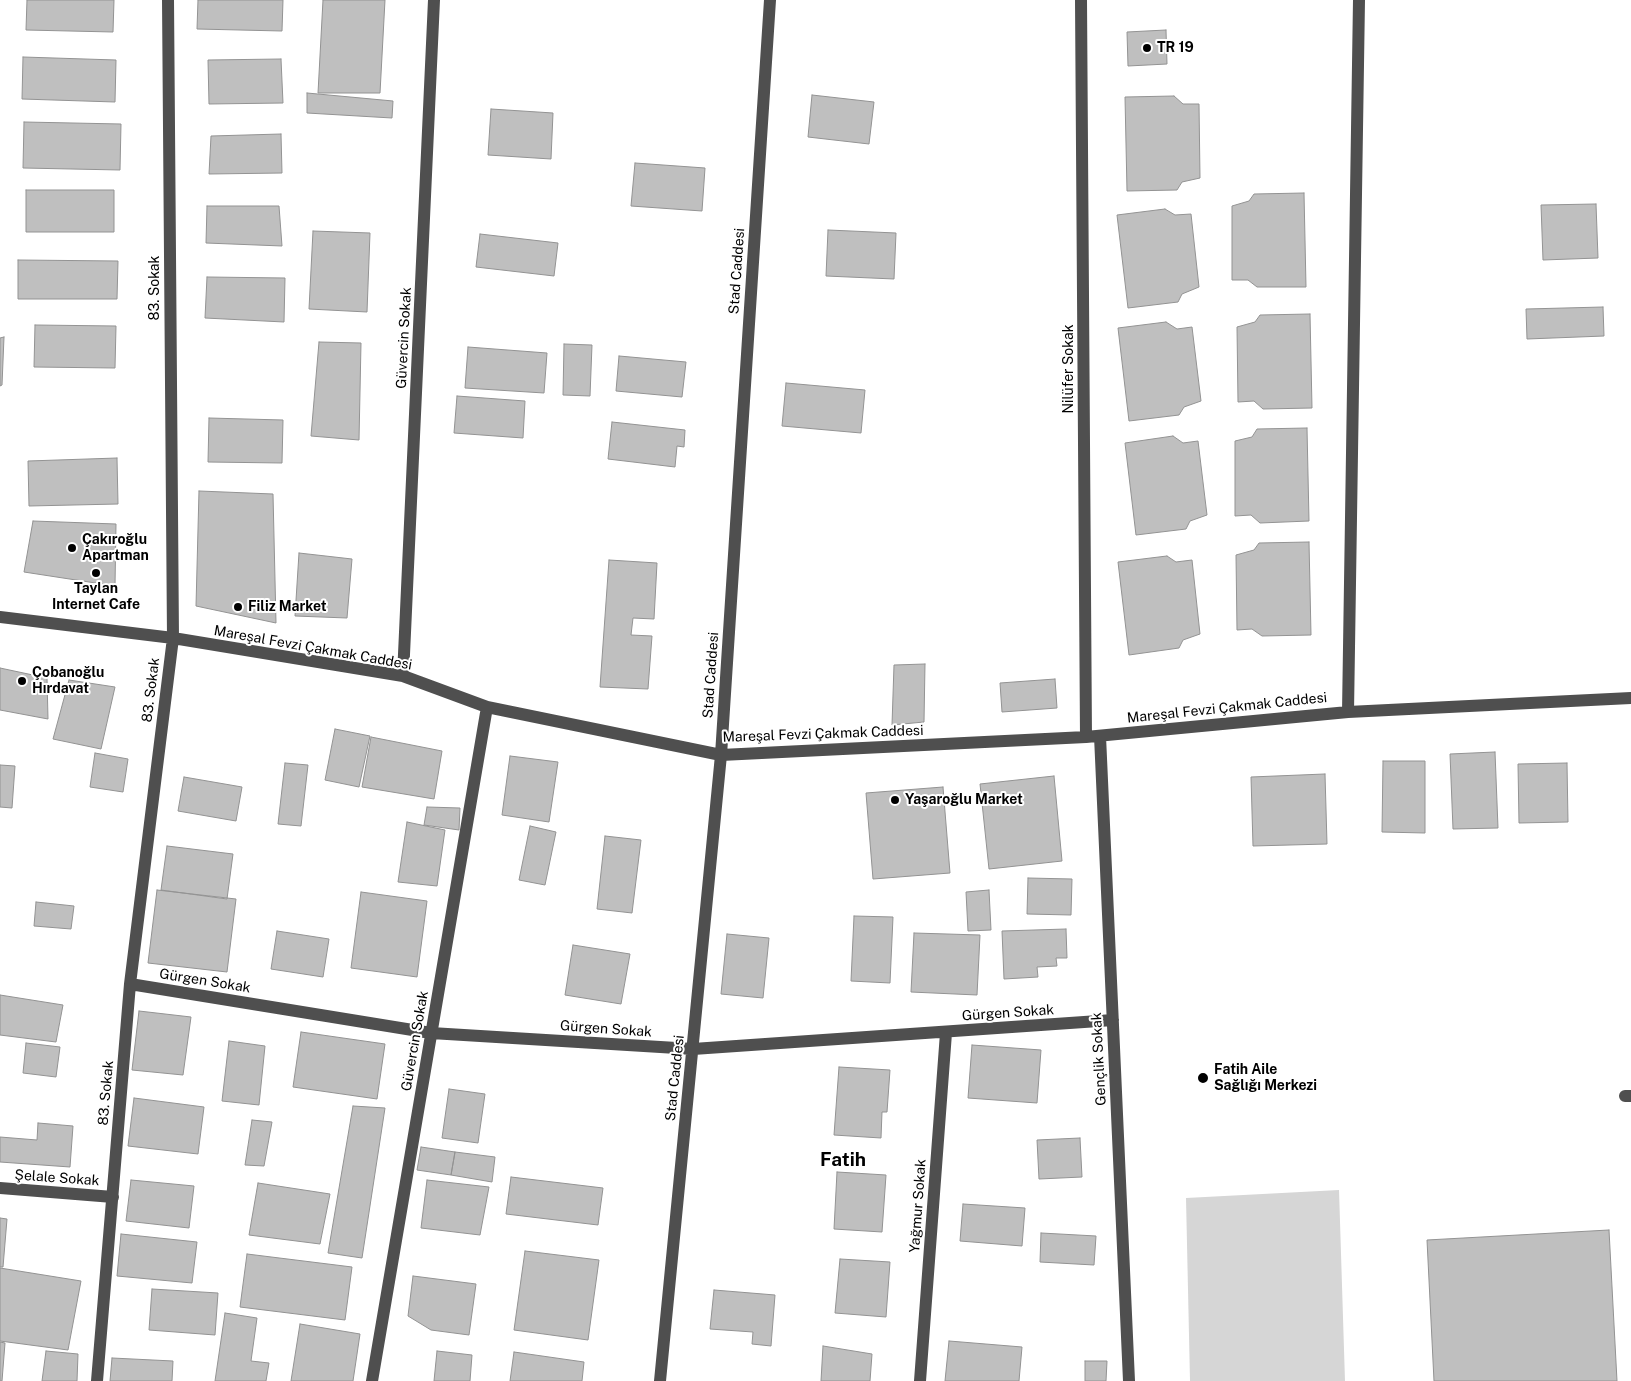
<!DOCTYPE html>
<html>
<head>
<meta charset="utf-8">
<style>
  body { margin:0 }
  canvas { display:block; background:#fff }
</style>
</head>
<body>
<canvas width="1631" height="1381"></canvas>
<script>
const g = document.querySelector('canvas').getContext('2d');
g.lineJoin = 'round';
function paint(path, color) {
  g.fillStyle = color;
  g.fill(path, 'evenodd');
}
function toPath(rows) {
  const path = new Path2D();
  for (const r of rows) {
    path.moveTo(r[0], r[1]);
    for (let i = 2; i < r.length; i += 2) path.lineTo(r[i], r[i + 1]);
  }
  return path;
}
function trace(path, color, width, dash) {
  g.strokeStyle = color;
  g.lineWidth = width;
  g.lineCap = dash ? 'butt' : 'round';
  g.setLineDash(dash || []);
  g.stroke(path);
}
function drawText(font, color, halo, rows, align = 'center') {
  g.font = font + ' "Public Sans",sans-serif';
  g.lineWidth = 4;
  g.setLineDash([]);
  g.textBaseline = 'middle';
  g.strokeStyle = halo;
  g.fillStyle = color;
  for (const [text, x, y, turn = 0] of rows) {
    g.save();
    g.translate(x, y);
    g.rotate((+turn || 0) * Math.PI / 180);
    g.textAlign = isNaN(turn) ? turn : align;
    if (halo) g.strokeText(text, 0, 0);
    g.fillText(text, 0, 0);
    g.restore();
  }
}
paint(toPath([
  [1339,1190,1345,1381,1190,1381,1186,1198]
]), '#d6d6d6');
const building = toPath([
  [27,0,114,0,113,32,26,30,27,0],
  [198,0,283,0,282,31,197,29,198,0],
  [323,0,385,0,380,93,318,93,323,0],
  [1166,30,1167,64,1128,66,1127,32,1166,30],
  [23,57,116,60,115,102,22,99,23,57],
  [281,59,283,103,209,104,208,60,281,59],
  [307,93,393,101,392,118,307,113,307,93],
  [812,95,874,102,869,144,808,137,812,95],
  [1174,96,1183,104,1199,104,1200,178,1182,182,1177,190,1127,191,1125,97,1174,96],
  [491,109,553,113,551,159,488,155,491,109],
  [24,122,121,124,120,170,23,168,24,122],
  [281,134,282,173,209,174,211,136,281,134],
  [635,163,705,168,702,211,631,206,635,163],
  [26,190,114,190,114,232,26,232,26,190],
  [1304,193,1306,287,1257,287,1248,280,1232,280,1232,206,1249,201,1254,194,1304,193],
  [1596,204,1598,258,1543,260,1541,205,1596,204],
  [207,206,279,206,282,246,206,243,207,206],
  [1165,209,1175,215,1191,214,1199,287,1182,294,1178,302,1128,308,1117,215,1165,209],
  [828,230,896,233,894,279,826,276,828,230],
  [313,231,370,233,367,312,309,309,313,231],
  [480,234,558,243,554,276,476,267,480,234],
  [18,260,118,261,117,299,18,299,18,260],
  [207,277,285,278,284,322,205,318,207,277],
  [1603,307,1604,336,1527,339,1526,309,1603,307],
  [1310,314,1312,408,1263,409,1254,401,1238,402,1237,327,1255,322,1260,315,1310,314],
  [1166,322,1177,329,1192,327,1201,401,1184,407,1179,415,1129,421,1118,328,1166,322],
  [35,325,116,326,115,368,34,367,35,325],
  [4,337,2,385,0,386,0,338,4,337],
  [319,342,361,343,359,440,311,436,319,342],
  [564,344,592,345,590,396,563,395,564,344],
  [468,347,547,353,544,393,465,388,468,347],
  [619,356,686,362,682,397,616,391,619,356],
  [786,383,865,390,861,433,782,426,786,383],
  [457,396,525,401,523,438,454,433,457,396],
  [209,418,283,420,282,463,208,462,209,418],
  [612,422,685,430,684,447,677,446,675,467,608,459,612,422],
  [1307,428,1309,521,1260,523,1251,515,1235,516,1235,441,1252,437,1257,429,1307,428],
  [1173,436,1183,443,1198,441,1207,515,1190,521,1186,529,1136,535,1125,443,1173,436],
  [117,458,118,504,29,506,28,461,117,458],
  [199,491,273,494,276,623,196,606,199,491],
  [33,521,116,524,115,586,24,572,33,521],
  [1309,542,1311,635,1262,636,1252,629,1237,630,1236,555,1254,550,1259,543,1309,542],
  [299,553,352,559,347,618,295,616,299,553],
  [1167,556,1176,562,1192,560,1200,634,1183,640,1179,648,1129,655,1118,562,1167,556],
  [609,560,657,563,654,619,633,618,631,635,652,636,648,689,600,687,609,560],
  [925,664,924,722,892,725,894,665,925,664],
  [0,668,47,678,48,719,0,710,0,668],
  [1055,679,1057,708,1002,712,1000,683,1055,679],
  [69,680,115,687,101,749,53,739,69,680],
  [335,729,370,736,359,787,325,780,335,729],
  [371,737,442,751,434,799,362,787,371,737],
  [1495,752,1498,828,1453,829,1450,754,1495,752],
  [95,753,128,759,123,792,90,787,95,753],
  [510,756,558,762,549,822,502,815,510,756],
  [1383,761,1425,761,1425,833,1382,832,1383,761],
  [285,763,308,765,301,826,278,824,285,763],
  [1567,763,1568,822,1519,823,1518,764,1567,763],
  [0,765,15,766,12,808,0,807,0,765],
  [1325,774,1327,844,1253,846,1251,777,1325,774],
  [1054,776,1062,861,989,869,980,784,1054,776],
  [184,777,242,787,236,821,178,811,184,777],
  [943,787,950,873,873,879,866,793,943,787],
  [427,807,460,808,459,830,424,825,427,807],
  [407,822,445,830,437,886,398,882,407,822],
  [530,826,556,832,545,885,519,880,530,826],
  [605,836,641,840,632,913,597,909,605,836],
  [167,846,233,854,227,899,161,890,167,846],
  [1028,878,1072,879,1071,915,1027,914,1028,878],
  [157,890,236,899,227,972,148,963,157,890],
  [989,890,991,930,968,931,966,892,989,890],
  [361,892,427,901,417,977,351,968,361,892],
  [36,902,74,906,71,929,34,926,36,902],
  [854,916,893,917,890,983,851,981,854,916],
  [1066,929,1067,958,1056,958,1057,966,1037,967,1038,977,1004,979,1002,931,1066,929],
  [277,931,329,939,323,977,271,969,277,931],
  [914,933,980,935,977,995,911,992,914,933],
  [727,934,769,938,763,998,721,994,727,934],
  [573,945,630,954,621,1004,565,995,573,945],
  [0,995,63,1005,56,1042,0,1035,0,995],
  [139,1011,191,1017,183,1075,132,1070,139,1011],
  [301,1032,385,1044,377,1099,293,1087,301,1032],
  [229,1041,265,1046,259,1105,222,1101,229,1041],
  [26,1043,60,1047,56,1077,23,1073,26,1043],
  [972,1045,1041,1050,1037,1103,968,1098,972,1045],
  [839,1067,890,1070,887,1112,882,1112,881,1138,834,1135,839,1067],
  [449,1089,485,1094,478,1143,442,1138,449,1089],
  [134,1098,204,1107,198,1154,128,1146,134,1098],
  [353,1106,385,1108,362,1258,328,1253,353,1106],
  [252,1120,272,1122,264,1166,245,1165,252,1120],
  [38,1123,73,1126,70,1167,0,1162,0,1137,37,1140,38,1123],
  [1080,1138,1082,1177,1039,1179,1037,1140,1080,1138],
  [421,1147,455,1152,451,1175,417,1170,421,1147],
  [455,1152,495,1157,492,1182,451,1175,455,1152],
  [837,1172,886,1175,882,1232,834,1229,837,1172],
  [511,1177,603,1188,598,1225,506,1214,511,1177],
  [131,1180,194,1186,189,1228,126,1221,131,1180],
  [427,1180,489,1187,480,1235,421,1228,427,1180],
  [258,1183,330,1194,320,1244,249,1235,258,1183],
  [963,1204,1025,1208,1022,1246,960,1241,963,1204],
  [0,1218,7,1219,3,1267,0,1267,0,1218],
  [1609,1230,1617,1381,1434,1381,1427,1240,1609,1230],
  [1041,1233,1096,1236,1094,1265,1040,1262,1041,1233],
  [121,1234,197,1242,192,1283,117,1276,121,1234],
  [525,1251,599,1260,588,1340,514,1330,525,1251],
  [247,1254,352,1267,345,1320,240,1307,247,1254],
  [840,1259,890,1262,886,1317,835,1313,840,1259],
  [0,1268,81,1281,68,1350,0,1341,0,1268],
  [413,1276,476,1284,469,1335,431,1330,408,1316,413,1276],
  [152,1289,218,1293,215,1335,149,1330,152,1289],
  [714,1290,775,1295,771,1346,752,1344,753,1332,710,1329,714,1290],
  [225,1313,257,1318,251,1361,269,1363,266,1381,215,1381,225,1313],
  [300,1324,360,1334,353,1381,291,1381,300,1324],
  [949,1341,1022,1347,1019,1381,945,1381,949,1341],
  [0,1342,5,1343,2,1381,0,1381,0,1342],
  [823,1346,872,1354,870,1381,821,1381,823,1346],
  [46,1351,78,1354,77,1381,42,1381,46,1351],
  [437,1351,472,1355,470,1381,434,1381,437,1351],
  [514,1352,584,1362,582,1381,510,1381,514,1352],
  [112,1358,173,1361,172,1381,110,1381,112,1358],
  [1085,1361,1107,1361,1106,1381,1085,1381,1085,1361]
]);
paint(building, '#bfbfbf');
trace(building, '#939393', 1);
trace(toPath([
  [1081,0,1086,737],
  [0,617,173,638,403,676,487,707,721,755,1086,737,1348,712,1631,698],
  [403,676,434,0],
  [1348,712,1359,0],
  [1100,736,1129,1381],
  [130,984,431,1033,693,1049,1113,1020],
  [1625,1096,1631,1096],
  [0,1188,113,1197],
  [97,1381,130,984,173,638,168,0],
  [372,1381,487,707],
  [660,1381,721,755,770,0],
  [920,1381,946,1033]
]), '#4f4f4f', 12);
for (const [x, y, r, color] of [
  [1147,48,5,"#000"],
  [72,548,5,"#000"],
  [96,573,5,"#000"],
  [238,607,5,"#000"],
  [22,681,5,"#000"],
  [895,800,5,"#000"],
  [1203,1078,6,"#000"]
]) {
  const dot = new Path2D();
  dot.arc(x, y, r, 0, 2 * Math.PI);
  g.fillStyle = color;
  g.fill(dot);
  trace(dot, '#fff', 2);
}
drawText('bold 14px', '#000', '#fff', [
  ["TR 19",1157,48],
  ["Çakıroğlu",82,540],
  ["Apartman",82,556],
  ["Taylan",96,589,"center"],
  ["Internet Cafe",96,605,"center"],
  ["Filiz Market",248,607],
  ["Çobanoğlu",32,673],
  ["Hırdavat",32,689],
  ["Yaşaroğlu Market",905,800],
  ["Fatih Aile",1214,1070],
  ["Sağlığı Merkezi",1214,1086]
], 'left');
drawText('14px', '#000', '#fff', [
  ["Stad Caddesi",737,271,-86],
  ["83. Sokak",155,288,-90],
  ["Güvercin Sokak",404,338,-87],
  ["Nilüfer Sokak",1069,369,-90],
  ["Mareşal Fevzi Çakmak Caddesi",313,648,10],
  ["Stad Caddesi",711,675,-86],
  ["83. Sokak",151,690,-83],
  ["Mareşal Fevzi Çakmak Caddesi",1227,708,-6],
  ["Mareşal Fevzi Çakmak Caddesi",823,734,-2],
  ["Gürgen Sokak",205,981,9],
  ["Gürgen Sokak",1008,1013,-4],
  ["Gürgen Sokak",606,1029,4],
  ["Güvercin Sokak",415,1041,-80],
  ["Gençlik Sokak",1099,1059,-93],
  ["Stad Caddesi",675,1078,-84],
  ["83. Sokak",106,1093,-85],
  ["Şelale Sokak",57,1178,4],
  ["Yağmur Sokak",918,1206,-86]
]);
drawText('bold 19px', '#000', '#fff', [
  ["Fatih",843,1160]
]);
</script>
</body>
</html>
